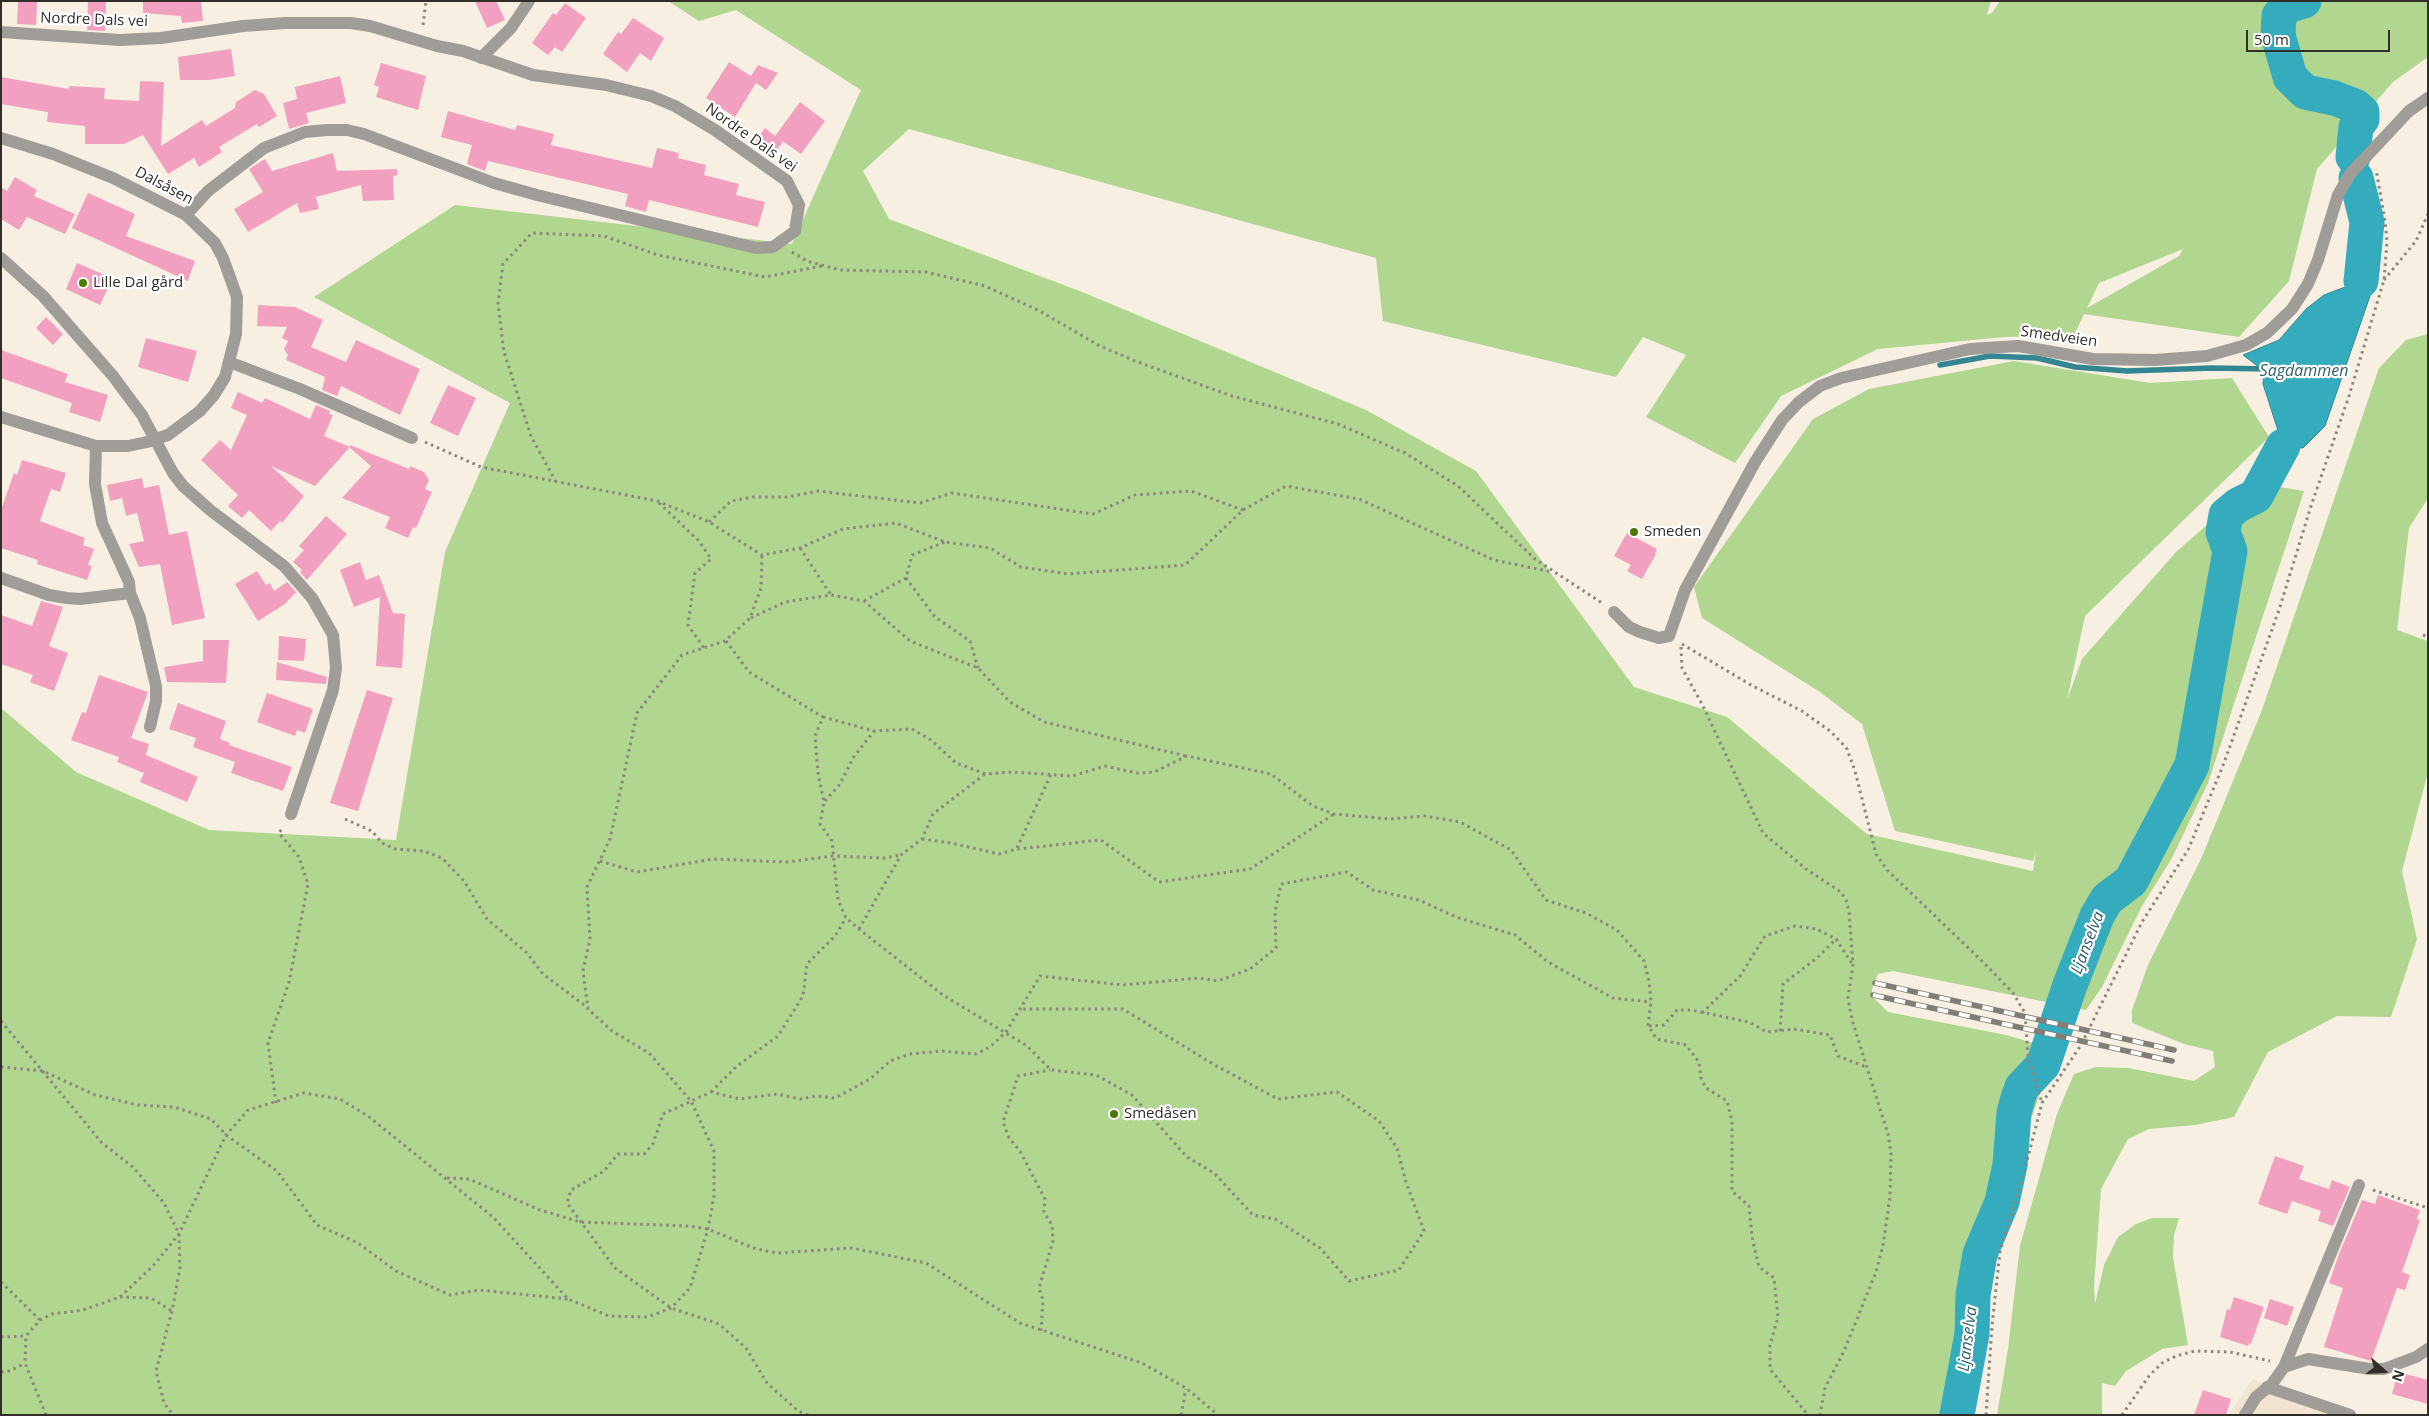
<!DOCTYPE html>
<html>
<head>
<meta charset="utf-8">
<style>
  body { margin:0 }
  #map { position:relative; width:2429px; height:1416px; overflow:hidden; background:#f7efe2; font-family:"Open Sans",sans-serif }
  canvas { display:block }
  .frame { position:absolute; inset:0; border:2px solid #312e29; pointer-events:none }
  .north { position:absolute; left:2359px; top:1346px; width:50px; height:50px; -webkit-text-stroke:4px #fff; paint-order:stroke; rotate:109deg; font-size:14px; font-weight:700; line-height:20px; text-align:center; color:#312e29 }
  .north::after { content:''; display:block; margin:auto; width:18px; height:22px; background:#312e29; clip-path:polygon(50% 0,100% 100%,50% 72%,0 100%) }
  .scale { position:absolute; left:2246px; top:30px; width:144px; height:22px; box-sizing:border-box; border:2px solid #312e29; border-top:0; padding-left:6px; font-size:15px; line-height:18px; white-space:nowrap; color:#312e29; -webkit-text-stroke:4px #fff; paint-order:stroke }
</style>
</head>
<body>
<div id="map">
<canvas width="2429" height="1416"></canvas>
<div class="frame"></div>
<div class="north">N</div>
<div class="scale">50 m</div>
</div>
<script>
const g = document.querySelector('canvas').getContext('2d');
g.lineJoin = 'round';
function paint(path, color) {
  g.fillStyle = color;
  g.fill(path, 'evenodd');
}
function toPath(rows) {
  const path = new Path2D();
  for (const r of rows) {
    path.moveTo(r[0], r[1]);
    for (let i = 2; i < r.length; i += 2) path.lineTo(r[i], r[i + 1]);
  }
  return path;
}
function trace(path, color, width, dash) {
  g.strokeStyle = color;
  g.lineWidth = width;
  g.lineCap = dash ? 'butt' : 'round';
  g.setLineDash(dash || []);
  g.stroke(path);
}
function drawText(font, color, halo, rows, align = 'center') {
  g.font = font + ' "Open Sans",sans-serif';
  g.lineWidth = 4.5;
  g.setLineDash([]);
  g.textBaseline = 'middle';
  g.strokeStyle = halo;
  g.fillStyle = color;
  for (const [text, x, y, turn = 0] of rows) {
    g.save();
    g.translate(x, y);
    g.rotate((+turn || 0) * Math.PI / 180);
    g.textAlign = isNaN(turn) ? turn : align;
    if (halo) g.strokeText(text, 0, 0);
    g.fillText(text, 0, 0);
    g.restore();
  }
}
paint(toPath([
  [2253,1379,2348,1415,2228,1415]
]), '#f1e5d1');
paint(toPath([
  [668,1,1991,1,1987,15,1992,13,2000,1,2428,1,2428,57,2393,82,2317,169,2289,281,2239,337,2084,314,2074,335,2004,337,1878,349,1781,396,1735,463,1646,417,1686,355,1643,337,1616,377,1383,321,1376,258,909,129,863,171,889,219,1082,292,1366,410,1476,471,1634,687,1727,717,1867,834,2033,871,2036,850,2033,861,1895,831,1862,724,1820,692,1702,618,1694,587,1813,419,1869,389,2014,361,2150,383,2232,378,2269,437,2085,616,2067,700,2082,659,2176,552,2255,483,2304,491,2208,783,2172,858,2142,906,2102,987,2086,1010,1893,971,1878,974,1872,989,1872,996,1888,1012,2006,1035,2054,1049,2053,1065,2041,1091,2021,1146,2003,1208,1986,1289,1970,1415,1,1415,1,708,76,772,209,830,396,840,445,552,510,403,314,297,455,205,792,244,861,90,736,10,699,21],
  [2183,249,2179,256,2087,308,2099,283],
  [2428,334,2428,498,2409,528,2397,630,2428,641,2428,772,2402,871,2417,939,2391,1017,2337,1016,2268,1052,2234,1117,2195,1125,2149,1129,2128,1139,2101,1189,2094,1287,2095,1304,2104,1265,2118,1237,2136,1224,2152,1218,2179,1218,2174,1235,2173,1257,2188,1345,2162,1349,2126,1371,2115,1386,2102,1383,2102,1415,1997,1415,2008,1349,2020,1246,2057,1114,2074,1074,2096,1067,2128,1068,2194,1081,2215,1067,2213,1051,2184,1044,2132,1023,2132,1010,2148,965,2201,859,2262,710,2379,368,2406,340]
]), '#b0d68f');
const water = toPath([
  [2361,281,2371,287,2370,296,2325,426,2303,448,2283,446,2263,384,2264,371,2243,355,2279,340,2306,309,2324,295,2361,281]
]);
paint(water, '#34acbe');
trace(water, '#338691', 1);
trace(toPath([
  [1940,365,1990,356,2037,358,2075,367,2127,371,2212,368,2268,369]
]), '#338691', 5.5);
trace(toPath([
  [2304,1,2287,6,2279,16,2278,35,2290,77,2305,92,2334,98,2355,106,2362,112,2362,119,2356,127,2353,157],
  [2356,178,2367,222,2361,281],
  [1957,1415,1972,1334,1973,1295,1980,1254,2002,1202,2010,1165,2014,1113,2018,1098,2022,1087,2043,1065,2070,985,2097,916,2107,899,2131,881,2192,765,2230,551,2223,532,2226,515,2238,505,2256,496,2283,446]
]), '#34acbe', 35);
paint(toPath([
  [18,1,37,1,36,25,17,24],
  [88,1,106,1,105,31,87,30],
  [143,1,201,1,203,21,182,23,181,16,143,13],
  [475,1,496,1,505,20,487,28],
  [565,3,586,18,562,52,555,47,548,55,532,43,553,13,556,15],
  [633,18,664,38,651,61,640,53,627,72,603,54,618,32,621,34],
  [231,49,235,76,209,80,180,80,178,57],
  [729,62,751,76,758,65,778,73,766,90,756,83,735,117,706,98],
  [381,63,426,76,418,110,376,97,379,87,374,85],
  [340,76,346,103,306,113,309,123,289,129,283,103,297,99,295,87],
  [1,77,69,89,69,86,105,88,104,99,139,101,140,81,164,82,161,146,202,120,206,126,235,108,236,102,255,90,264,94,277,116,259,127,257,124,219,147,222,152,199,167,194,158,168,174,143,135,124,144,85,144,85,126,47,122,48,112,1,104],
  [800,102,825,121,801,154,775,136],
  [448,111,515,130,517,125,554,134,551,145,652,168,657,148,679,153,678,158,706,165,704,175,739,184,736,195,765,202,758,227,649,200,646,212,625,206,628,194,488,161,485,171,480,169,467,164,472,145,441,137],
  [765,128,783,142,772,156,754,143],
  [333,153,337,171,397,169,398,175,393,176,394,200,363,201,361,185,316,197,319,209,300,213,297,203,248,232,234,209,263,192,249,169,265,159,272,171],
  [15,177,37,190,34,196,75,214,65,234,27,217,19,230,1,219,1,187,7,191],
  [88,193,135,214,126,236,195,261,188,281,72,228],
  [77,263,107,276,103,286,108,288,100,305,66,289],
  [258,305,295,307,323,320,311,347,346,362,356,340,420,369,400,415,341,386,337,396,322,390,325,377,286,360,288,355,284,349,288,341,282,338,287,327,257,326],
  [46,317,63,334,53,345,36,328],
  [146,338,197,351,188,382,138,367],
  [1,350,68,374,65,382,108,395,100,422,69,412,72,403,1,378],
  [448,385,476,398,458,436,430,423],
  [238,392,262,403,265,398,310,419,316,405,330,411,329,414,333,415,324,436,350,447,315,486,271,466,304,496,282,523,280,521,271,531,249,510,242,518,228,506,238,495,201,460,220,440,231,450,247,415,231,408],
  [350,445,409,469,410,466,424,472,429,480,425,489,432,492,416,528,413,527,408,538,385,528,390,517,342,498,371,466,349,447],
  [22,460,66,473,60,492,51,489,40,521,85,538,83,545,94,549,88,565,92,566,87,580,37,564,38,560,1,548,1,510,14,473,17,475],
  [142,478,144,488,159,485,169,535,187,531,205,618,172,625,160,564,139,567,129,544,144,541,137,513,126,516,122,498,110,501,107,485],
  [326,516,347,534,307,580,300,572,302,570,293,562,304,550,299,546],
  [1627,533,1657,549,1655,553,1656,554,1642,579,1627,571,1631,565,1614,556],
  [360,562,366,580,379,575,393,613,405,614,402,668,376,666,380,597,354,607,340,570],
  [257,571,266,585,270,583,274,591,287,582,296,592,285,604,258,621,235,584],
  [41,601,63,607,49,646,68,653,54,691,30,682,33,675,1,664,1,615,32,626],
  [279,636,306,639,304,661,278,660],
  [203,640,229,640,226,683,167,682,164,667,203,661],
  [277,662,327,677,326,684,276,680],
  [99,675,148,692,131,738,149,744,146,755,198,777,187,802,140,782,144,773,117,762,119,757,71,740,82,712,86,713],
  [367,690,393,698,358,811,330,803],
  [267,693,313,709,305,733,297,730,295,736,257,722],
  [178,703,226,721,220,739,230,743,229,745,292,767,283,791,231,773,235,762,193,747,196,738,169,729],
  [2275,1156,2304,1166,2299,1179,2329,1189,2332,1180,2350,1187,2333,1226,2318,1221,2321,1211,2292,1201,2287,1214,2258,1204],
  [2378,1195,2420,1210,2417,1219,2420,1220,2402,1272,2410,1275,2405,1290,2397,1288,2371,1361,2324,1347,2343,1288,2329,1283,2339,1254,2362,1200,2375,1204],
  [2234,1297,2264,1307,2251,1344,2249,1343,2248,1346,2220,1337,2227,1309,2230,1310],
  [2270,1299,2294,1307,2287,1326,2264,1318],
  [2398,1372,2428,1380,2428,1404,2392,1394],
  [2203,1390,2231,1399,2226,1415,2194,1415]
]), '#f2a0c0');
trace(toPath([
  [423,25,426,1],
  [792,252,807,261,840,270,926,272,985,286,1038,310,1098,345,1135,361,1232,396,1338,424,1405,453,1458,486,1535,559,1602,603],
  [2384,280,2416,241,2428,214],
  [425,442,481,467,657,501,709,522,762,555,800,548,843,529,896,523,945,542,990,548,1021,567,1068,574,1185,565,1243,510,1286,486,1359,499,1494,560,1552,572],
  [556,482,531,436,504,352,498,304,503,264,532,233,604,236,658,255,765,277,822,266],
  [659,503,699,541,711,559,695,573,688,625,704,648],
  [709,522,731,501,753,497,787,497,818,491,920,503,952,493,1093,514,1135,495,1191,491,1243,510],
  [800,548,831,595],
  [906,578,935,617,970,641,978,668],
  [864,601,906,578,912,555,945,542],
  [751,618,785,602,831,595,864,601,910,641,978,668,1010,702,1044,722,1186,756],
  [2423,635,2428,637],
  [726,641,749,672,823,717,815,736,818,773,824,802,820,824,832,841,838,900,846,918,859,929,943,995,1027,1046,1051,1070,1096,1075,1132,1095,1187,1157,1214,1173,1253,1215,1275,1219,1320,1248,1349,1281,1399,1270,1424,1231,1406,1182,1397,1148,1379,1121,1337,1092,1278,1099,1213,1064,1123,1009,1020,1009],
  [1682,644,1751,685,1802,711,1830,731,1840,741,1847,749,1855,771,1876,854,1887,870,1983,962,2013,993,2025,1013,2028,1056,2042,1103],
  [1681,647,1682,668,1702,704,1763,833,1806,869,1841,892,1846,900,1849,911,1853,965,1848,998,1852,1020,1888,1134,1891,1153,1890,1197,1883,1245,1876,1272,1844,1351,1825,1388,1820,1415],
  [823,717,874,731,912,729,931,740,956,763,986,774,1012,772,1072,776,1105,766,1137,773,1154,772,1187,756,1271,774,1313,806,1334,814,1390,819,1425,816,1460,822,1511,850,1546,900,1586,913,1617,930,1644,961,1649,981,1651,1002,1648,1026,1657,1039,1686,1045,1699,1062,1701,1078,1706,1088,1727,1101,1732,1121,1732,1191,1749,1206,1752,1237,1759,1267,1774,1278,1778,1317,1770,1345,1770,1369,1808,1415],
  [825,801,840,784,853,758,874,731],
  [345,819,372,831,382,843,395,849,424,851,442,858,464,881,487,919,527,953,543,974,588,1008],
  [922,839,951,843,999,854,1017,849,1101,840,1159,882,1250,869,1334,814],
  [1017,848,1051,774],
  [600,861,637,872,713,859,787,862,833,856,885,858,901,855],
  [859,929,901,855,922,839,933,814,985,774],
  [1702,1013,1740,976,1765,936,1795,926,1817,929,1836,939,1853,965],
  [1,1021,102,1143,133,1167,164,1203,179,1234,180,1268,172,1311,156,1371,164,1403,173,1415],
  [1649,1026,1664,1025,1677,1010,1691,1010,1749,1022,1767,1032,1794,1029,1830,1035,1838,1056,1866,1067],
  [1780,1031,1783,984,1817,958,1836,939],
  [1,1067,43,1071,95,1095,138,1105,174,1107,211,1119,226,1135,277,1171,317,1225,358,1243,396,1271,450,1295,479,1290,568,1299],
  [711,1092,737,1066,778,1036,803,996,807,964,835,936,846,918],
  [276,1103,268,1043,289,982,308,884,299,857,279,833,283,827],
  [447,1178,469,1179,540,1210,580,1222,689,1226,708,1229,753,1248,777,1253,852,1248,926,1263,1020,1323,1142,1363,1186,1388,1218,1415],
  [2373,1190,2428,1208],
  [1,1282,40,1320],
  [120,1297,151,1298,172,1311],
  [1041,1331,1043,1300,1039,1288,1053,1241,1052,1225,1044,1212,1045,1199,1020,1151,1009,1138,1003,1122,1018,1076,1050,1070],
  [1,1337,26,1336],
  [1,1372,10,1371,25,1363],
  [46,1415,25,1363,26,1336,40,1320,52,1314,83,1310,120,1297,153,1266,179,1234,226,1135,248,1110,304,1093,340,1099,368,1116,493,1217,568,1299,609,1316,648,1317,671,1308,690,1288,708,1229,714,1196,714,1151,691,1101,649,1053,612,1031,588,1009,583,971,590,939,587,887,610,839,637,713,682,655,725,641,750,618,761,588,762,555],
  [808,1415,798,1411,767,1383,746,1348,719,1324,671,1308,615,1268,567,1203,571,1190,604,1171,618,1154,644,1154,653,1144,663,1114,711,1092,740,1099,777,1094,800,1099,816,1096,835,1098,870,1079,890,1061,910,1054,941,1051,976,1054,990,1047,1006,1032,1040,976,1123,985,1199,978,1218,981,1250,969,1276,948,1275,912,1281,884,1347,872,1373,890,1419,900,1456,917,1515,935,1548,962,1613,998,1651,1002],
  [1181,1415,1186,1389],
  [1986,1415,1992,1326,2000,1251,2022,1180,2042,1103,2081,1045,2142,922,2188,850,2224,763,2279,610,2311,506,2349,396,2384,280,2387,242,2385,221,2376,169],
  [2122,1415,2149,1376,2162,1363,2176,1356,2195,1351,2230,1352,2270,1361]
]), '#8b857d', 3, [2.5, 4]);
trace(toPath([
  [1,32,120,40,161,38,243,26,285,23,351,23,370,26,437,46,463,51,533,75,606,85,651,96,675,106,715,130,787,181,799,205,795,231,773,247,756,248,537,195,494,183,364,134,347,130,327,130,305,132,264,148,208,191,186,215],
  [481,58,511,28,529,1],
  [1,138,53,154,113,178,186,215,215,243,223,258,237,297,236,334,225,377,214,395,200,411,168,435,147,442,128,446,96,446,1,417],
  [1,258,43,296,113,376,142,415,173,473,183,486,210,510,284,566,312,598,333,635,336,668,333,690,291,814],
  [229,362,300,389,412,438],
  [96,446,95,484,102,523,129,582,130,593,140,618,156,686,156,701,150,727],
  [1,578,49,595,67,598,80,599,130,593],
  [1614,612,1629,627,1640,632,1659,638,1669,636,1685,590,1755,462,1782,420,1799,402,1820,386,1841,378,1970,349,2018,346,2093,359,2155,360,2207,356,2246,345,2267,333,2292,309,2308,284,2318,260,2338,195,2350,174,2409,111,2428,98],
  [2284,1367,2308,1359,2370,1369,2384,1369,2416,1357,2428,1349],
  [2267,1387,2350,1415],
  [2245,1415,2256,1397,2272,1384,2284,1367,2359,1185]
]), '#a09c97', 12);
const rail = toPath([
  [1875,983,2174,1050],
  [1873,995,2172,1061]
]);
trace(rail, '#827d75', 5.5);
trace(rail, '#fff', 4, [11]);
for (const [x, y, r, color] of [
  [83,283,5,"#4b7a00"],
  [1634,532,5,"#4b7a00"],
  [1114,1114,5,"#4b7a00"]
]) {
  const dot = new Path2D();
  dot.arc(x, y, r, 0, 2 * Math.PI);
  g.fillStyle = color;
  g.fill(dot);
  trace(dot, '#fff', 2);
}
drawText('15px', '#312e29', '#fff', [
  ["Nordre Dals vei",94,20,2],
  ["Nordre Dals vei",751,138,35],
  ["Dalsåsen",164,186,28],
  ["Smedveien",2059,337,8]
]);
drawText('15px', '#312e29', '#fff', [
  ["Lille Dal gård",93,283],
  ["Smeden",1644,532],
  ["Smedåsen",1124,1114]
], 'left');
drawText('italic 16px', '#2f6068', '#fff', [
  ["Sagdammen",2304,371],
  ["Ljanselva",2088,943,-69],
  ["Ljanselva",1968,1339,-83]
]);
</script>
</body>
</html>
